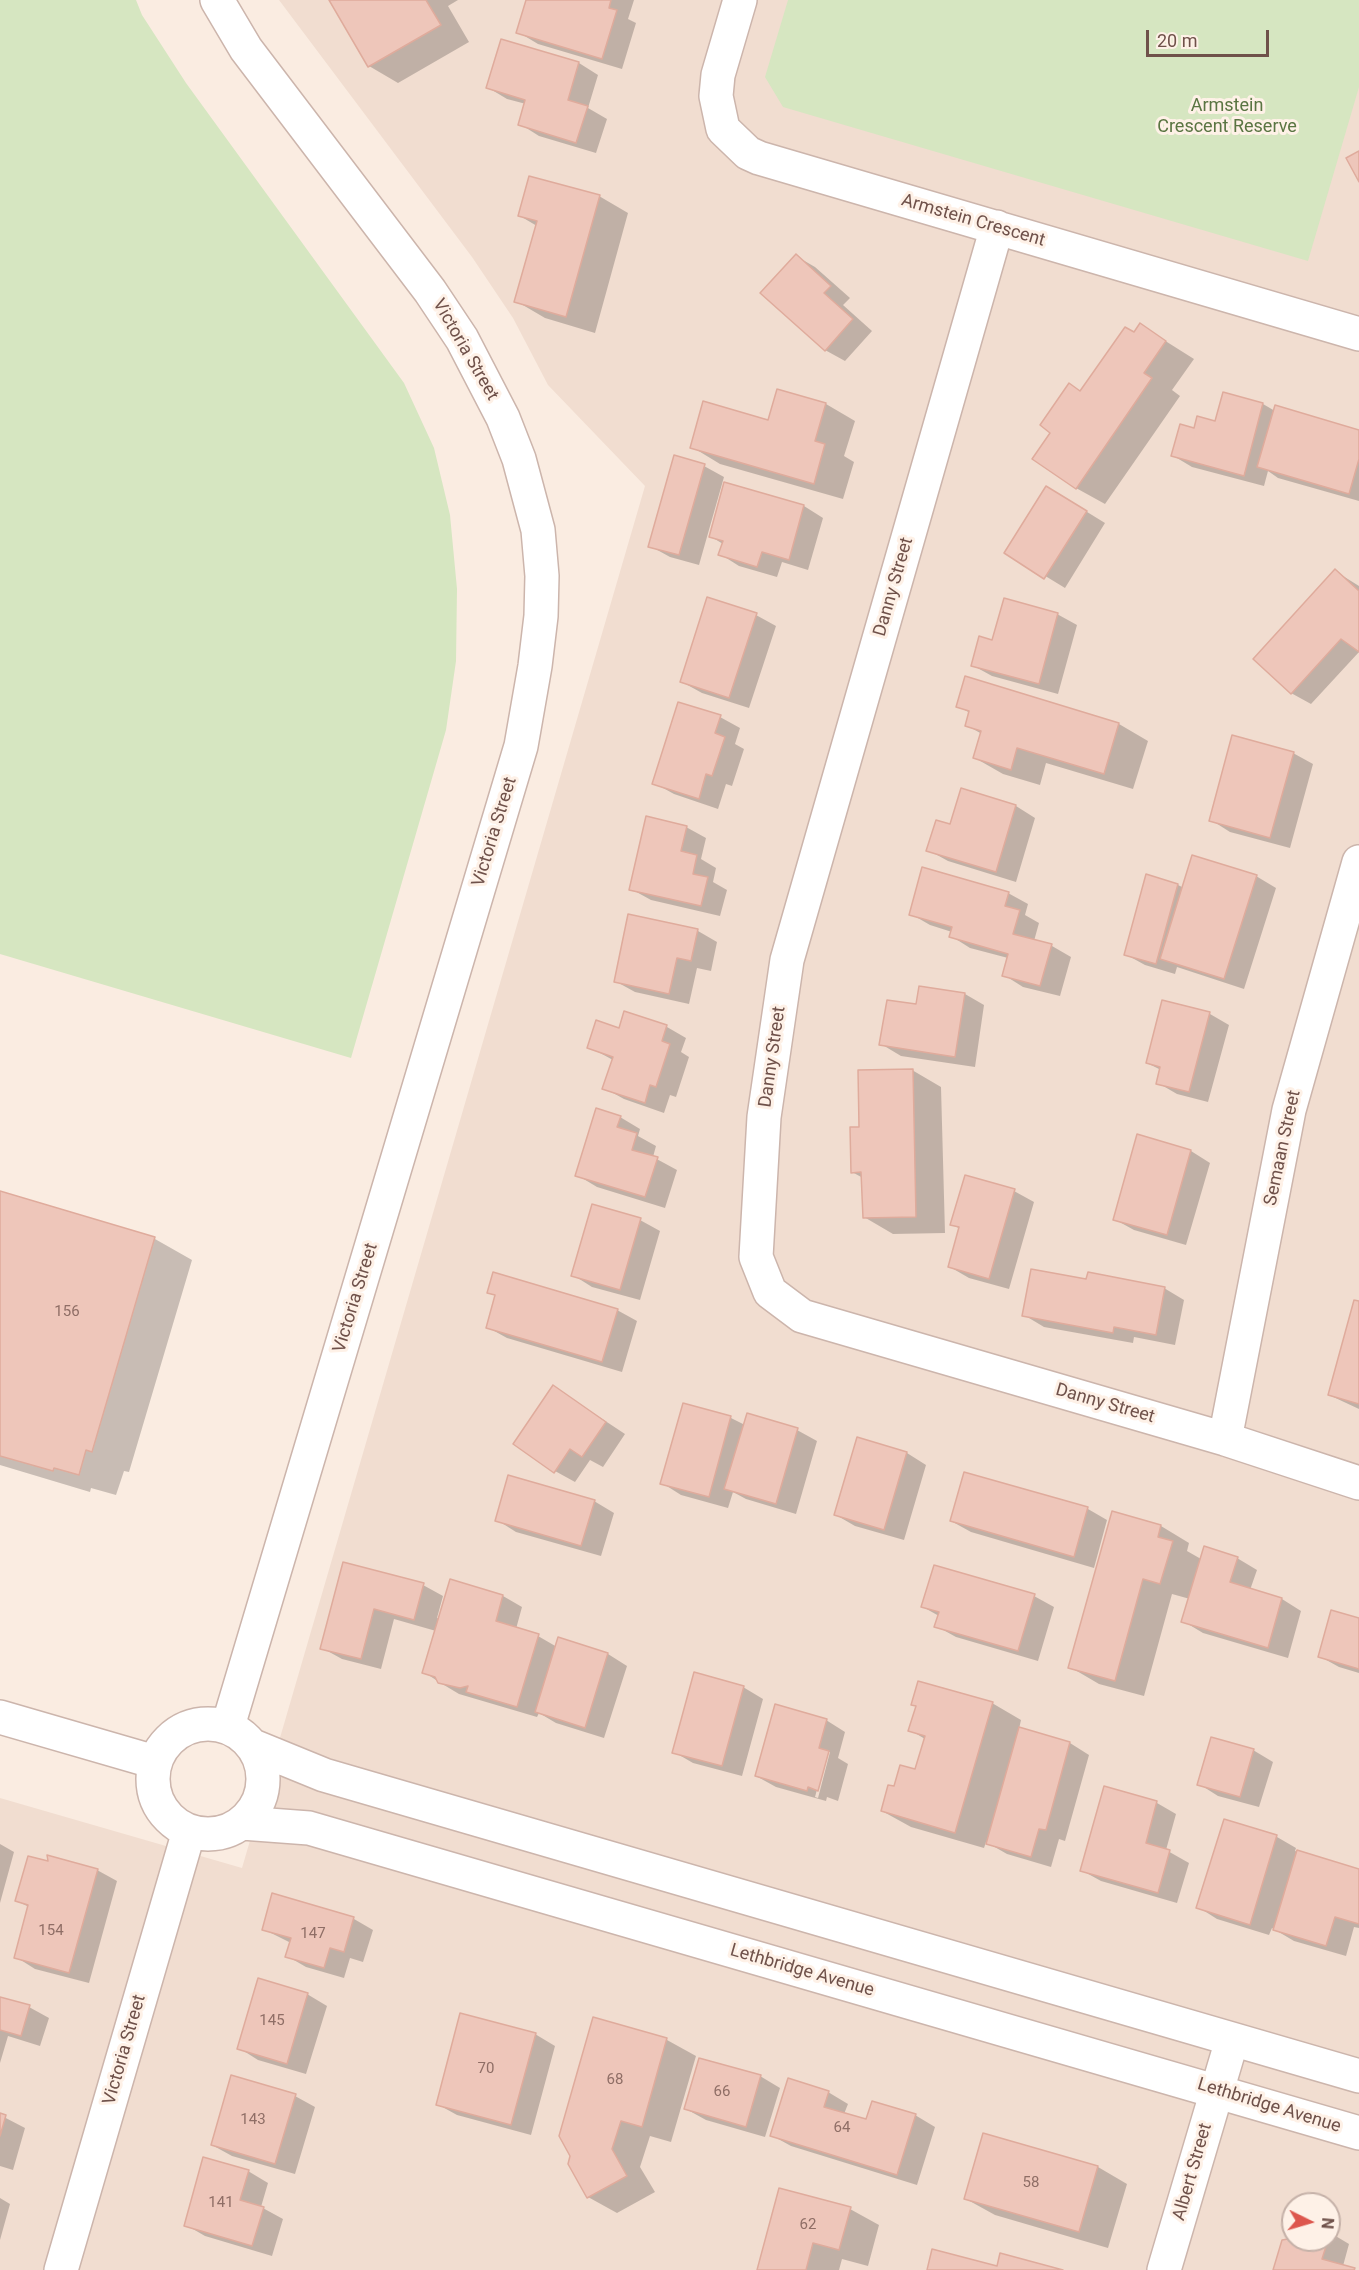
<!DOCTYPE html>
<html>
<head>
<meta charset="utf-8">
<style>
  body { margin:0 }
  #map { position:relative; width:1359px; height:2270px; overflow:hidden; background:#faece1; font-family:Roboto,sans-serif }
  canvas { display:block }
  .north { position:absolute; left:1281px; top:2192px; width:60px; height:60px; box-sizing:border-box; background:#fef1e7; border:2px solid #c5b1a8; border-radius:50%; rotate:95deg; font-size:16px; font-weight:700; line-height:24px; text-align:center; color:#6f514a }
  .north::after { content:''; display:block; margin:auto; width:21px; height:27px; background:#dd564d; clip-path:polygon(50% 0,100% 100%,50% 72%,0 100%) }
  .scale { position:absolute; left:1146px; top:30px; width:123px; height:27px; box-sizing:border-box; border:3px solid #6f514a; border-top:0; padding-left:8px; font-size:18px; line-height:21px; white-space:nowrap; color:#6f514a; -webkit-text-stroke:4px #fef1e7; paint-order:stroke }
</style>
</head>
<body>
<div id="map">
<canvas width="1359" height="2270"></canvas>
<div class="north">N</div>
<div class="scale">20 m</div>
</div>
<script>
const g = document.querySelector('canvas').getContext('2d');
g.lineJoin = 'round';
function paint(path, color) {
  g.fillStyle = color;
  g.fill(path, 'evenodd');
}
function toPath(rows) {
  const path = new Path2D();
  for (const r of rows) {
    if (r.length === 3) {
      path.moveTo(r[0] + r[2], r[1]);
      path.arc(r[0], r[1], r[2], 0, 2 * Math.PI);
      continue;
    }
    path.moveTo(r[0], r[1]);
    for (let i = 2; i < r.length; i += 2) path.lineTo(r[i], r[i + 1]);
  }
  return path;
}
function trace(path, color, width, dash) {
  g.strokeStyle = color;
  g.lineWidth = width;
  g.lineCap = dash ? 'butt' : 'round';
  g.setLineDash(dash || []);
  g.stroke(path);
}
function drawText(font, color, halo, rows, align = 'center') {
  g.font = font + ' Roboto,sans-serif';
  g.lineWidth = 6;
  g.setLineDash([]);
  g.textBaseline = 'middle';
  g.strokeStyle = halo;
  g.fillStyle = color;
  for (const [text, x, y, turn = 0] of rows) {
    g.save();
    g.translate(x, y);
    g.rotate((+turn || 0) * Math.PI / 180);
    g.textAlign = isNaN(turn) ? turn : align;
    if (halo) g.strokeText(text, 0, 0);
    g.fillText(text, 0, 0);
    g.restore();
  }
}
paint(toPath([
  [279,0,1359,0,1359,2270,0,2270,0,1798,242,1868,645,486,548,385,513,318,472,257],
  [1293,2204,1329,2204,1329,2240,1293,2240]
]), '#f1ddd0');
paint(toPath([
  [0,0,136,0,142,15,186,83,404,383,434,448,450,515,457,589,456,661,446,730,351,1058,0,954],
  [788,0,1359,0,1359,87,1308,261,783,107,765,77]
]), '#d6e6c1');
paint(toPath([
  [331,0,458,0,448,6,469,42,398,83,369,66],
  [528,0,634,0,628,19,636,23,622,69,538,44,518,32],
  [502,40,579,63,598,75,588,108,607,119,596,153,539,136,520,124,526,104,507,99,487,87],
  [599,196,628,213,595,333,545,318,516,301,537,226,520,216],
  [796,256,815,267,850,298,843,305,872,331,845,361,825,350],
  [1140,325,1194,359,1172,390,1180,396,1105,504,1076,488,1081,392],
  [1224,393,1263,404,1275,411,1359,431,1359,501,1278,478,1268,471,1264,486,1192,467,1172,455,1216,423],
  [826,404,855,421,844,456,854,462,843,499,720,464,692,447],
  [704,466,724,477,699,565,670,557,650,546],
  [725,484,804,506,823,518,808,570,782,562,777,577,739,566,720,554,723,544,710,536],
  [1066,499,1105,523,1065,588,1006,552],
  [1335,571,1359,586,1359,652,1311,704,1291,693],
  [1057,614,1077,625,1058,694,992,676,972,665,993,641],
  [756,615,776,626,749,708,702,693,682,682],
  [958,706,1119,724,1148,741,1133,789,1046,763,1040,785,1003,774,975,758,982,734,966,725,970,713],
  [720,717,740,728,735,744,744,749,732,786,726,784,718,809,674,794,654,783],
  [1293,753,1313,764,1290,848,1230,832,1211,820],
  [962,790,1016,806,1035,818,1016,882,948,861,928,850,951,825],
  [686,827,706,838,701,859,716,868,713,882,727,890,720,916,651,900,631,889],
  [1256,876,1276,888,1244,989,1177,967,1175,974,1145,965,1125,954,1178,885,1184,888],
  [1008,893,1028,904,1025,915,1039,923,1034,941,1052,946,1071,957,1060,996,1023,987,1004,975,1008,958,970,948,951,936,952,932,930,925,911,914],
  [629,916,698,931,717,942,711,971,697,968,689,1004,635,992,615,981],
  [965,994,984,1005,975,1067,901,1056,881,1044],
  [625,1013,667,1027,686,1038,681,1052,689,1057,676,1097,670,1095,664,1113,624,1099,604,1088,613,1060,589,1047,619,1030],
  [1210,1014,1229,1025,1208,1102,1177,1094,1158,1083,1161,1070,1147,1063],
  [912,1070,941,1087,945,1233,893,1234,864,1217,863,1178,852,1172,861,1128],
  [620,1117,640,1129,638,1136,656,1146,653,1157,677,1170,665,1208,597,1187,577,1175],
  [1191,1151,1210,1163,1186,1245,1134,1230,1114,1219],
  [1014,1191,1034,1202,1009,1289,969,1278,950,1267,960,1229,952,1224],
  [0,1192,155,1239,192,1260,129,1472,124,1471,116,1495,91,1488,90,1492,0,1465],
  [640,1220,660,1231,640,1300,592,1287,573,1275],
  [1088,1281,1164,1288,1184,1300,1175,1345,1134,1337,1133,1343,1044,1327,1024,1315],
  [489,1292,617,1310,637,1321,622,1372,507,1338,487,1327,496,1296],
  [1359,1303,1359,1409,1329,1395],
  [554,1387,625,1434,603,1467,590,1460,575,1482,555,1471],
  [684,1405,731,1418,745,1425,797,1430,817,1441,796,1514,746,1499,733,1492,728,1508,681,1495,662,1483],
  [858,1439,907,1453,926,1465,904,1540,855,1526,836,1515],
  [965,1474,1088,1509,1107,1520,1094,1568,971,1532,951,1521],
  [594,1501,614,1513,601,1556,516,1532,497,1520],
  [1161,1526,1189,1543,1187,1551,1201,1559,1237,1558,1257,1570,1250,1590,1282,1599,1301,1611,1288,1658,1203,1633,1183,1621,1190,1599,1172,1594,1144,1696,1099,1684,1070,1667],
  [344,1564,423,1585,443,1596,437,1618,440,1619,451,1581,503,1596,522,1607,516,1629,538,1636,557,1647,559,1639,608,1654,627,1666,604,1738,556,1723,539,1713,537,1717,459,1694,439,1682,424,1672,436,1631,394,1619,381,1669,342,1659,322,1648],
  [1034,1596,1054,1607,1038,1661,956,1637,936,1626,939,1616,923,1607],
  [1359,1619,1359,1673,1339,1667,1319,1656],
  [743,1687,763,1699,742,1776,693,1763,674,1752],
  [992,1703,1021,1720,1019,1729,1070,1743,1089,1755,1065,1841,1059,1839,1051,1867,1007,1854,986,1842,984,1848,911,1827,882,1811,895,1788,916,1771,925,1739,910,1730,917,1707,913,1704],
  [826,1720,845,1732,838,1758,848,1764,838,1801,827,1797,826,1801,776,1787,756,1776],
  [827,1752,830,1752,818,1798,815,1797],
  [1253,1750,1273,1762,1259,1807,1218,1796,1199,1784],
  [1105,1788,1157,1803,1176,1814,1166,1850,1189,1863,1177,1903,1101,1881,1081,1870],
  [1225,1821,1277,1837,1296,1848,1295,1851,1359,1871,1359,1928,1354,1927,1346,1956,1294,1941,1272,1928,1269,1935,1217,1919,1198,1907],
  [0,1844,14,1852,0,1903],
  [97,1870,117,1881,89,1983,35,1969,16,1957,29,1907,17,1901],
  [273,1895,354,1919,373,1930,363,1962,350,1958,344,1978,306,1967,287,1956,291,1943,263,1929],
  [307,1994,327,2006,306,2074,258,2060,239,2048],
  [0,1998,29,2007,49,2018,40,2046,8,2036,0,2063],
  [594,2019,667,2040,696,2056,671,2142,650,2136,640,2167,655,2192,617,2213,588,2197],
  [535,2034,555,2046,531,2135,457,2115,437,2104],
  [760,2076,780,2088,765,2137,706,2120,686,2109],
  [828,2092,848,2104,844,2114,867,2121,915,2115,935,2127,917,2185,791,2146,771,2135],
  [295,2096,315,2107,295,2174,232,2156,212,2145],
  [0,2115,25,2128,13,2170,0,2166],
  [984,2135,1098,2167,1127,2184,1108,2248,995,2215,966,2199],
  [248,2171,268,2183,261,2207,283,2219,272,2256,205,2236,186,2225],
  [0,2198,10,2204,0,2240],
  [850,2209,879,2225,868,2266,842,2259,839,2270,759,2270],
  [1293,2226,1293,2240,1329,2240,1329,2232,1349,2244,1343,2266,1356,2270,1275,2270]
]), '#0003');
const building = toPath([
  [329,0,426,0,441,25,368,67,329,0],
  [526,0,611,0,609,8,617,10,602,59,516,33,526,0],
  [501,39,579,62,568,100,588,106,576,143,518,125,525,100,486,88,501,39],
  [1359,151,1359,182,1346,158,1359,151],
  [529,176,600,195,566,317,514,302,537,221,518,216,529,176],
  [796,254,831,286,824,293,853,319,825,351,760,293,796,254],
  [1140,323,1166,341,1144,373,1152,378,1076,489,1032,459,1050,433,1040,425,1069,383,1080,391,1125,327,1134,332,1140,323],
  [777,389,826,403,815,441,825,444,814,484,690,448,703,401,768,420,777,389],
  [1223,392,1263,403,1244,476,1171,456,1180,424,1194,428,1197,416,1215,421,1223,392],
  [1275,405,1359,430,1359,459,1349,494,1257,467,1275,405],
  [674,455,705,464,679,555,648,547,674,455],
  [724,482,804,505,789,560,762,552,757,567,718,555,723,541,709,537,724,482],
  [1046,486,1087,511,1044,579,1004,553,1046,486],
  [1335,569,1359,591,1359,652,1341,639,1291,694,1253,659,1335,569],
  [707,597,757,613,729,698,680,682,707,597],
  [1004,598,1058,613,1039,684,971,666,979,636,992,640,1004,598],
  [965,676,1119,723,1104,774,1017,748,1011,770,973,758,981,731,965,726,969,711,956,707,965,676],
  [678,702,721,715,715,733,725,737,712,776,706,774,699,799,652,784,678,702],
  [1232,735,1294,752,1270,838,1209,821,1232,735],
  [961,788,1016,805,996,872,926,851,936,820,950,824,961,788],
  [646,816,687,826,681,851,697,855,693,874,708,877,701,906,629,890,646,816],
  [1192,855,1257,875,1224,979,1160,959,1192,855],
  [922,867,1009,892,1005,906,1020,910,1013,934,1052,944,1040,986,1002,976,1008,954,949,937,952,927,909,915,922,867],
  [1146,874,1178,884,1156,964,1124,955,1146,874],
  [628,914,698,929,691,961,677,958,669,994,614,982,628,914],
  [919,986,965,993,955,1057,879,1045,887,1000,916,1004,919,986],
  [1162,1000,1210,1012,1189,1092,1156,1084,1160,1067,1146,1063,1162,1000],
  [624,1011,667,1025,662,1041,670,1044,656,1087,650,1085,645,1103,602,1089,613,1057,587,1048,596,1020,619,1028,624,1011],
  [913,1069,916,1217,863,1218,861,1172,851,1173,850,1127,859,1127,858,1070,913,1069],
  [596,1108,621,1116,617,1127,637,1133,632,1150,658,1157,645,1197,575,1176,596,1108],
  [1137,1134,1191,1150,1167,1235,1113,1220,1137,1134],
  [965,1175,1015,1189,989,1279,948,1267,959,1227,950,1225,965,1175],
  [0,1191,155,1237,92,1452,86,1450,79,1475,54,1468,53,1471,0,1456,0,1191],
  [592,1204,641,1218,620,1290,571,1276,592,1204],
  [1031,1269,1086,1279,1088,1272,1165,1287,1156,1335,1114,1327,1113,1333,1022,1316,1031,1269],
  [493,1272,618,1309,602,1362,486,1328,495,1295,487,1293,493,1272],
  [1354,1300,1359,1301,1359,1404,1328,1395,1354,1300],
  [553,1385,606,1422,582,1457,570,1449,554,1473,513,1444,553,1385],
  [683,1403,731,1416,709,1497,660,1484,683,1403],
  [747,1413,798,1428,776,1504,724,1489,747,1413],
  [857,1437,907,1452,884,1530,834,1515,857,1437],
  [964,1472,1088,1507,1074,1557,950,1521,964,1472],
  [508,1475,595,1500,581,1546,495,1521,508,1475],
  [1112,1511,1161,1525,1158,1537,1173,1541,1160,1584,1143,1579,1115,1681,1068,1668,1112,1511],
  [1204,1546,1238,1557,1230,1582,1282,1598,1268,1648,1181,1622,1204,1546],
  [343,1562,424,1583,414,1620,374,1609,361,1659,320,1649,343,1562],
  [934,1565,1035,1594,1018,1651,934,1627,939,1612,921,1607,934,1565],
  [450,1579,503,1595,496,1621,539,1634,517,1707,466,1692,468,1686,460,1688,438,1683,435,1677,422,1673,450,1579],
  [1331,1610,1359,1618,1359,1669,1318,1657,1331,1610],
  [558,1637,608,1653,585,1728,535,1712,558,1637],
  [694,1672,744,1686,722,1766,672,1753,694,1672],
  [918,1681,993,1702,955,1833,881,1811,888,1785,894,1786,900,1765,915,1769,925,1736,908,1731,916,1706,911,1705,918,1681],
  [775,1704,827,1719,819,1748,829,1751,818,1791,808,1787,807,1791,755,1776,775,1704],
  [1019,1727,1070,1742,1046,1830,1039,1829,1031,1857,986,1844,1019,1727],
  [1211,1737,1254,1749,1240,1797,1197,1785,1211,1737],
  [1104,1786,1157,1801,1146,1843,1170,1850,1158,1893,1080,1871,1104,1786],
  [1224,1819,1277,1835,1250,1925,1196,1908,1224,1819],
  [1297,1850,1359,1869,1359,1924,1335,1917,1326,1946,1273,1930,1297,1850],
  [47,1855,98,1869,69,1973,14,1958,28,1905,15,1901,28,1856,48,1861,47,1855],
  [272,1893,354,1917,344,1952,330,1948,324,1968,285,1957,291,1938,262,1930,272,1893],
  [258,1978,308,1993,287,2064,237,2049,258,1978],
  [0,1997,30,2005,21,2036,0,2030,0,1997],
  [460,2013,536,2033,511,2125,436,2105,460,2013],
  [593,2017,667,2038,642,2127,621,2121,612,2149,627,2176,587,2198,568,2164,570,2156,559,2136,593,2017],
  [699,2058,761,2075,746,2127,684,2109,699,2058],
  [231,2075,296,2094,275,2164,211,2145,231,2075],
  [788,2078,829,2091,824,2107,866,2119,872,2101,916,2114,897,2175,770,2136,788,2078],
  [0,2113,6,2115,0,2136,0,2113],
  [983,2133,1098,2166,1079,2232,964,2199,983,2133],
  [203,2157,249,2170,240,2200,264,2207,252,2246,184,2226,203,2157],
  [779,2188,851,2207,839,2250,813,2243,806,2270,757,2270,779,2188],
  [1293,2221,1293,2240,1328,2240,1322,2259,1355,2268,1354,2270,1273,2270,1282,2240,1288,2239,1293,2221],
  [932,2249,997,2266,1000,2253,1063,2270,927,2270,932,2249]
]);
paint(building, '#eec6ba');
trace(building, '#dfab9c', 1.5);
const minor = toPath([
  [740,0,718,75,716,96,723,129,748,153,759,158,1359,334],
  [997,227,787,960,764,1117,756,1257,770,1292,802,1316,1225,1439,1359,1483],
  [1225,1439,1289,1110,1359,862],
  [0,1717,155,1762],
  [1164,2270,1232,2040]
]);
const tertiary = toPath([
  [217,0,246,49,430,291,462,339,503,418,519,459,538,530,542,576,541,616,535,666,521,746,228,1726],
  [208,1779,55],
  [253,1746,324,1775,1359,2076],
  [242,1823,309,1828,1359,2133],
  [61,2270,189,1831]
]);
trace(minor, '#ccb5ac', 36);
trace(tertiary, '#ccb5ac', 36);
trace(minor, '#fff', 33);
trace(tertiary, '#fff', 33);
drawText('15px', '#8f6e66', null, [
  ["156",67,1312],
  ["154",51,1931],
  ["147",313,1934],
  ["145",272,2021],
  ["70",486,2069],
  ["68",615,2080],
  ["66",722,2092],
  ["143",253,2120],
  ["64",842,2128],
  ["58",1031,2183],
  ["141",221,2203],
  ["62",808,2225]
]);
drawText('18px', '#5a7542', '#fef1e7', [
  ["Armstein",1227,106],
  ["Crescent Reserve",1227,127]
]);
drawText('18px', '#6f514a', '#fef1e7', [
  ["Armstein Crescent",973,221,16],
  ["Victoria Street",465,350,60],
  ["Danny Street",894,587,-74],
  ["Victoria Street",495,832,-73],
  ["Danny Street",773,1057,-82],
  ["Semaan Street",1283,1148,-78],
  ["Victoria Street",356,1298,-73],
  ["Danny Street",1105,1404,16],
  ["Lethbridge Avenue",802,1971,16],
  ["Victoria Street",125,2050,-74],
  ["Lethbridge Avenue",1269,2106,17],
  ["Albert Street",1193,2172,-74]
]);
</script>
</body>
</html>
